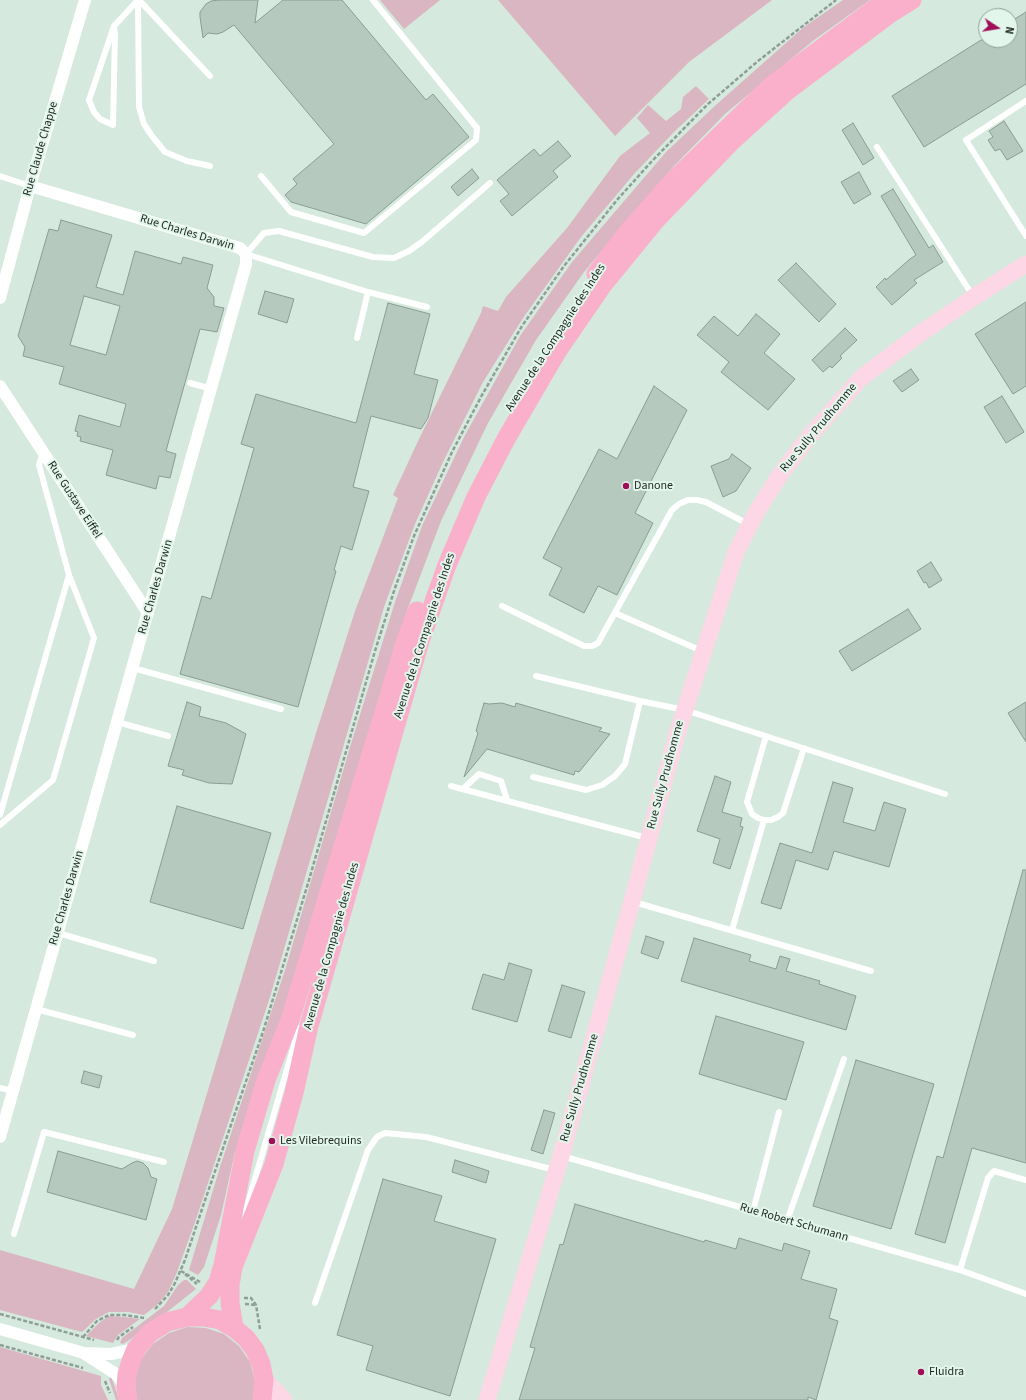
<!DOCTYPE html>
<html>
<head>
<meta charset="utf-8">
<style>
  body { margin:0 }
  #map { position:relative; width:1026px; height:1400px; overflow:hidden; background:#d5e9de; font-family:"Source Sans 3",sans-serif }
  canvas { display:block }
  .north { position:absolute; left:978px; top:8px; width:40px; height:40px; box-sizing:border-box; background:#e2f6eb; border:1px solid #94a29a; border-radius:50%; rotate:102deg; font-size:11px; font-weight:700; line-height:16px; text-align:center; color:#1e2521 }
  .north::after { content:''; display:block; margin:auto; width:14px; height:18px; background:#9f0f58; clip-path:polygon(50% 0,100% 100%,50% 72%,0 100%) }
</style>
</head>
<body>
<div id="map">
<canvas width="1026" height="1400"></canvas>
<div class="north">N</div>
</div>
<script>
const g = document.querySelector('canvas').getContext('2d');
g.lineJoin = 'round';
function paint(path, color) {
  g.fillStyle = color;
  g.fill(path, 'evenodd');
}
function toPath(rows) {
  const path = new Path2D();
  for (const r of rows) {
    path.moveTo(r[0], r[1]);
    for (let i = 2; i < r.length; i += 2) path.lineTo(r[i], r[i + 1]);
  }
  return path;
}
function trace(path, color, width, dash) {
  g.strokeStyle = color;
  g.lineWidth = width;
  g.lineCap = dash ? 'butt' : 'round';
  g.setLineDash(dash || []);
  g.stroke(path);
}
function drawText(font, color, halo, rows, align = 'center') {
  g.font = font + ' "Source Sans 3",sans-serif';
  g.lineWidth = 4;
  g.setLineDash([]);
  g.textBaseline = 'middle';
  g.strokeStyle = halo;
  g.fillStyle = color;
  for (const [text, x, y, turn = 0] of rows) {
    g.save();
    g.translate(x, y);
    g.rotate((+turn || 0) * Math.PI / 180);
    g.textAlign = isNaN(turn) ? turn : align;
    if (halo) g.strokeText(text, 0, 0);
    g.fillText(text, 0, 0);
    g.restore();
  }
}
paint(toPath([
  [380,0,440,0,404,29],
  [498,0,772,0,689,62,615,136],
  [843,0,870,0,814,40,725,114,674,166,584,272,536,340,488,423,441,521,408,608,241,1148,235,1152,221,1215,204,1267,198,1275,189,1270,220,1167,286,967,350,747,395,602,422,526,464,437,520,336,572,262,666,152,717,104,804,27],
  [696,86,709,99,674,132,634,174,581,237,523,318,483,382,443,462,415,524,385,604,270,997,194,1225,177,1272,168,1292,158,1304,144,1315,128,1312,109,1312,96,1319,82,1332,0,1310,0,1250,134,1289,172,1209,316,733,355,611,398,498,393,495,419,439,481,313,483,306,498,311,506,297,567,228,620,156,650,133,637,118,648,105,666,121,681,109,683,97],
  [184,1280,187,1280,196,1289,167,1312,153,1321,131,1339,123,1344,120,1343,122,1338,164,1306,178,1285],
  [109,1316,125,1317,140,1319,118,1335,113,1343,86,1336,99,1323],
  [187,1327,206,1328,224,1334,239,1346,250,1362,255,1382,254,1400,136,1400,135,1377,141,1359,153,1344,169,1333],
  [0,1347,101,1376,101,1385,108,1400,0,1400],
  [111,1377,115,1387,119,1400,116,1400,109,1379]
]), '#d9b6c1');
const building = toPath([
  [219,0,258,0,255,23,283,0,342,0,426,100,433,94,469,137,366,224,291,202,285,195,297,184,293,179,334,144,234,25,223,32,217,34,208,33,203,38,200,17,200,12,206,4,211,1,219,0],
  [1026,12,1026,84,924,147,892,96,981,40,1010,40,1010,22,1026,12],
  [1004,121,1023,151,1007,160,1000,149,995,151,988,140,993,137,989,131,1004,121],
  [853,123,874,158,863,165,842,130,853,123],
  [558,141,571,156,553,171,558,177,512,216,500,201,509,194,497,180,534,149,540,156,558,141],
  [472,169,479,178,458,196,451,187,472,169],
  [859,172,871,194,854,204,841,182,859,172],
  [893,189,929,248,933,245,943,262,914,280,917,283,892,305,876,287,885,278,886,280,910,259,916,255,881,196,893,189],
  [61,220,112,235,96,287,123,295,135,251,181,264,183,257,213,265,207,288,214,297,214,306,224,308,217,332,200,329,169,440,166,451,176,454,170,478,159,476,156,489,106,475,113,450,80,441,81,437,77,436,78,432,75,431,79,415,120,427,126,404,59,384,64,367,23,356,25,347,18,336,49,229,58,231,61,220],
  [84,296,120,306,106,355,70,345,84,296],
  [796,263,836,304,819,322,778,280,796,263],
  [265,291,294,299,287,323,258,314,265,291],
  [1026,302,1026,386,1013,394,975,334,1026,302],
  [388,303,430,314,414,374,438,380,428,418,421,429,371,416,353,487,369,491,352,550,341,546,334,570,336,571,298,707,180,674,202,596,211,599,254,448,241,444,256,394,356,423,388,303],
  [756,314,780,334,764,353,795,379,768,410,721,372,729,362,697,335,714,316,738,336,756,314],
  [845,328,857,340,840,356,842,358,832,368,830,366,823,372,812,360,845,328],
  [911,369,919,380,902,392,893,381,911,369],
  [654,386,687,410,635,513,653,523,617,595,598,586,584,613,549,595,562,568,543,558,599,449,617,459,654,386],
  [1002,396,1024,432,1006,443,984,407,1002,396],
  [732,454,751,468,736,491,723,497,711,466,729,459,732,454],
  [931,562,942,580,929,588,926,582,924,583,917,571,931,562],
  [908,609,921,629,852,671,839,651,908,609],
  [187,702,201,707,199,716,226,723,246,734,232,784,209,783,182,775,184,770,168,766,187,702],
  [1026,702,1026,742,1008,713,1026,702],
  [484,703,489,704,502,703,515,707,516,703,602,728,599,731,610,734,579,772,575,771,574,775,487,749,464,777,478,733,476,731,484,703],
  [715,776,731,782,722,812,742,818,740,826,743,827,730,869,713,863,720,839,697,831,715,776],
  [833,782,853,788,843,822,875,831,884,802,906,809,889,867,834,851,828,870,796,860,781,909,761,903,780,843,812,853,833,782],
  [177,806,271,833,243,929,150,902,177,806],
  [1023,870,1026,870,1026,1163,972,1148,945,1243,915,1234,937,1156,943,1158,1023,870],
  [646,936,664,942,658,959,641,953,646,936],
  [694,938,751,955,749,961,776,969,780,956,790,959,786,971,820,981,819,984,856,996,846,1030,681,981,694,938],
  [509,963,532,970,517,1022,472,1009,483,974,504,980,509,963],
  [562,985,585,992,571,1038,548,1031,562,985],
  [716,1016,804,1042,786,1100,699,1074,716,1016],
  [856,1060,934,1084,891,1229,813,1206,856,1060],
  [84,1071,102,1076,99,1088,81,1083,84,1071],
  [544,1110,555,1113,543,1154,531,1150,544,1110],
  [58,1151,122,1169,132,1163,137,1161,143,1163,148,1168,151,1177,157,1179,146,1220,47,1192,58,1151],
  [455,1160,489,1171,486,1183,452,1172,455,1160],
  [383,1179,442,1196,434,1221,496,1239,450,1396,366,1370,373,1346,337,1335,383,1179],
  [575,1204,704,1242,705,1240,736,1249,739,1238,782,1251,784,1243,810,1251,801,1279,837,1289,829,1318,838,1321,816,1400,808,1397,808,1400,519,1400,535,1348,530,1347,560,1244,563,1245,575,1204]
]);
paint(building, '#b6c9be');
trace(building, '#8b9d93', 1);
trace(toPath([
  [181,1271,200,1282],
  [185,1274,197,1284],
  [244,1298,251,1298,256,1305,260,1329],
  [245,1304,256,1305],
  [155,1309,168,1295,175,1283,185,1260,202,1209,263,1032,309,880,375,651,395,588,414,536,452,452,482,395,522,326,564,266,617,200,652,161,708,104,758,61,836,0],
  [0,1314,94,1340],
  [83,1337,97,1321,109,1315,125,1315,144,1318],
  [117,1340,119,1337,133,1327],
  [0,1345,83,1368],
  [105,1381,110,1393]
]), '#8f9e96', 2.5, [4, 2]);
trace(toPath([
  [138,0,139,107,144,124,152,136,165,152,187,161,210,166],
  [139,0,210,76],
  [114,26,115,34,113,125,100,119,94,112,89,100,114,26,138,0],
  [1026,101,966,140,1026,236],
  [877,147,973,296],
  [0,176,30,186],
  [261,176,291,212,364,233,476,140,477,128,373,0],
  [427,307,368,292,246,254,264,233,279,231,373,257,394,258,409,251,423,241,490,183],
  [357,338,368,292],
  [190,383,212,389],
  [502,606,584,646,592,646,598,643,672,510,679,504,688,500,697,500,706,502,748,524],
  [615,613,702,651],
  [133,668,281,709],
  [536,676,640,701,685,710,945,794],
  [117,722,168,736],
  [766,736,747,802,752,814,758,818,764,820,771,820,778,817,783,813,804,748],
  [533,777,586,790,602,785,615,776,625,764,640,701],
  [451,786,647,838],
  [463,789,479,774,501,781,507,800],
  [0,815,69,575,39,465,43,452],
  [0,825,53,780,94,638,69,575],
  [634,902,871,971],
  [732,930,764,820],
  [58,933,154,961],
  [36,1009,133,1035],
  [0,1088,13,1091],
  [562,1156,960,1270,1026,1294],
  [753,1211,779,1112],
  [245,1213,299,1028],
  [787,1221,844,1059],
  [14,1234,44,1132,164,1162],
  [960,1270,988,1178,994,1171,1026,1180],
  [315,1303,368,1150,377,1137,385,1133,426,1137,555,1170]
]), '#fff', 6);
trace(toPath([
  [0,298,30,186,85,0],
  [0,386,148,613],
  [0,1137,246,264,246,254,240,248,233,246,30,186],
  [0,1329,84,1353,111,1354,136,1349],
  [85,1354,116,1374,126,1387]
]), '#fff', 12);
trace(toPath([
  [264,1379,284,1400],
  [487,1400,561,1156,632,901,677,734,736,552,757,511,782,472,809,437,861,378,918,335,974,297,1026,264]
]), '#fdd7e5', 17);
trace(toPath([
  [596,274,627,233,674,180,771,86,870,12,888,0],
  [187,1317,209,1296,218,1282,223,1265,245,1151,266,1080,290,1020,406,640,417,611],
  [234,1328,230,1303,230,1285,233,1267,274,1164,294,1093,309,1026,420,641,447,565,476,497,506,439,558,350,602,286,655,221,732,141,787,91,891,13,912,0],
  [128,1400,126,1387,127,1374,131,1361,136,1349,150,1333,167,1322,187,1317,204,1317,220,1320,234,1328,246,1338,255,1350,261,1364,264,1379,262,1400]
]), '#fab0cb', 19);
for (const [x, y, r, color] of [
  [626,486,4,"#9f0f58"],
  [272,1141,4,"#9f0f58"],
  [921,1372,4,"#9f0f58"]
]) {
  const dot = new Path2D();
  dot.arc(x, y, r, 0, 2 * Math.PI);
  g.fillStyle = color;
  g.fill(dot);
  trace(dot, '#e2f6eb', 1.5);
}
drawText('12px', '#1e2521', '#e2f6eb', [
  ["Rue Claude Chappe",41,149,-74],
  ["Rue Charles Darwin",187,233,17],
  ["Avenue de la Compagnie des Indes",556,338,-57],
  ["Rue Sully Prudhomme",819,428,-50],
  ["Rue Gustave Eiffel",74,500,57],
  ["Rue Charles Darwin",156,587,-74],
  ["Avenue de la Compagnie des Indes",425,636,-72],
  ["Rue Sully Prudhomme",666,775,-75],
  ["Rue Charles Darwin",67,898,-74],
  ["Avenue de la Compagnie des Indes",332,946,-74],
  ["Rue Sully Prudhomme",580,1088,-74],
  ["Rue Robert Schumann",794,1223,16]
]);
drawText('12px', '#1e2521', '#e2f6eb', [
  ["Danone",634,486],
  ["Les Vilebrequins",280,1141],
  ["Fluidra",929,1372]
], 'left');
</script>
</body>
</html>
